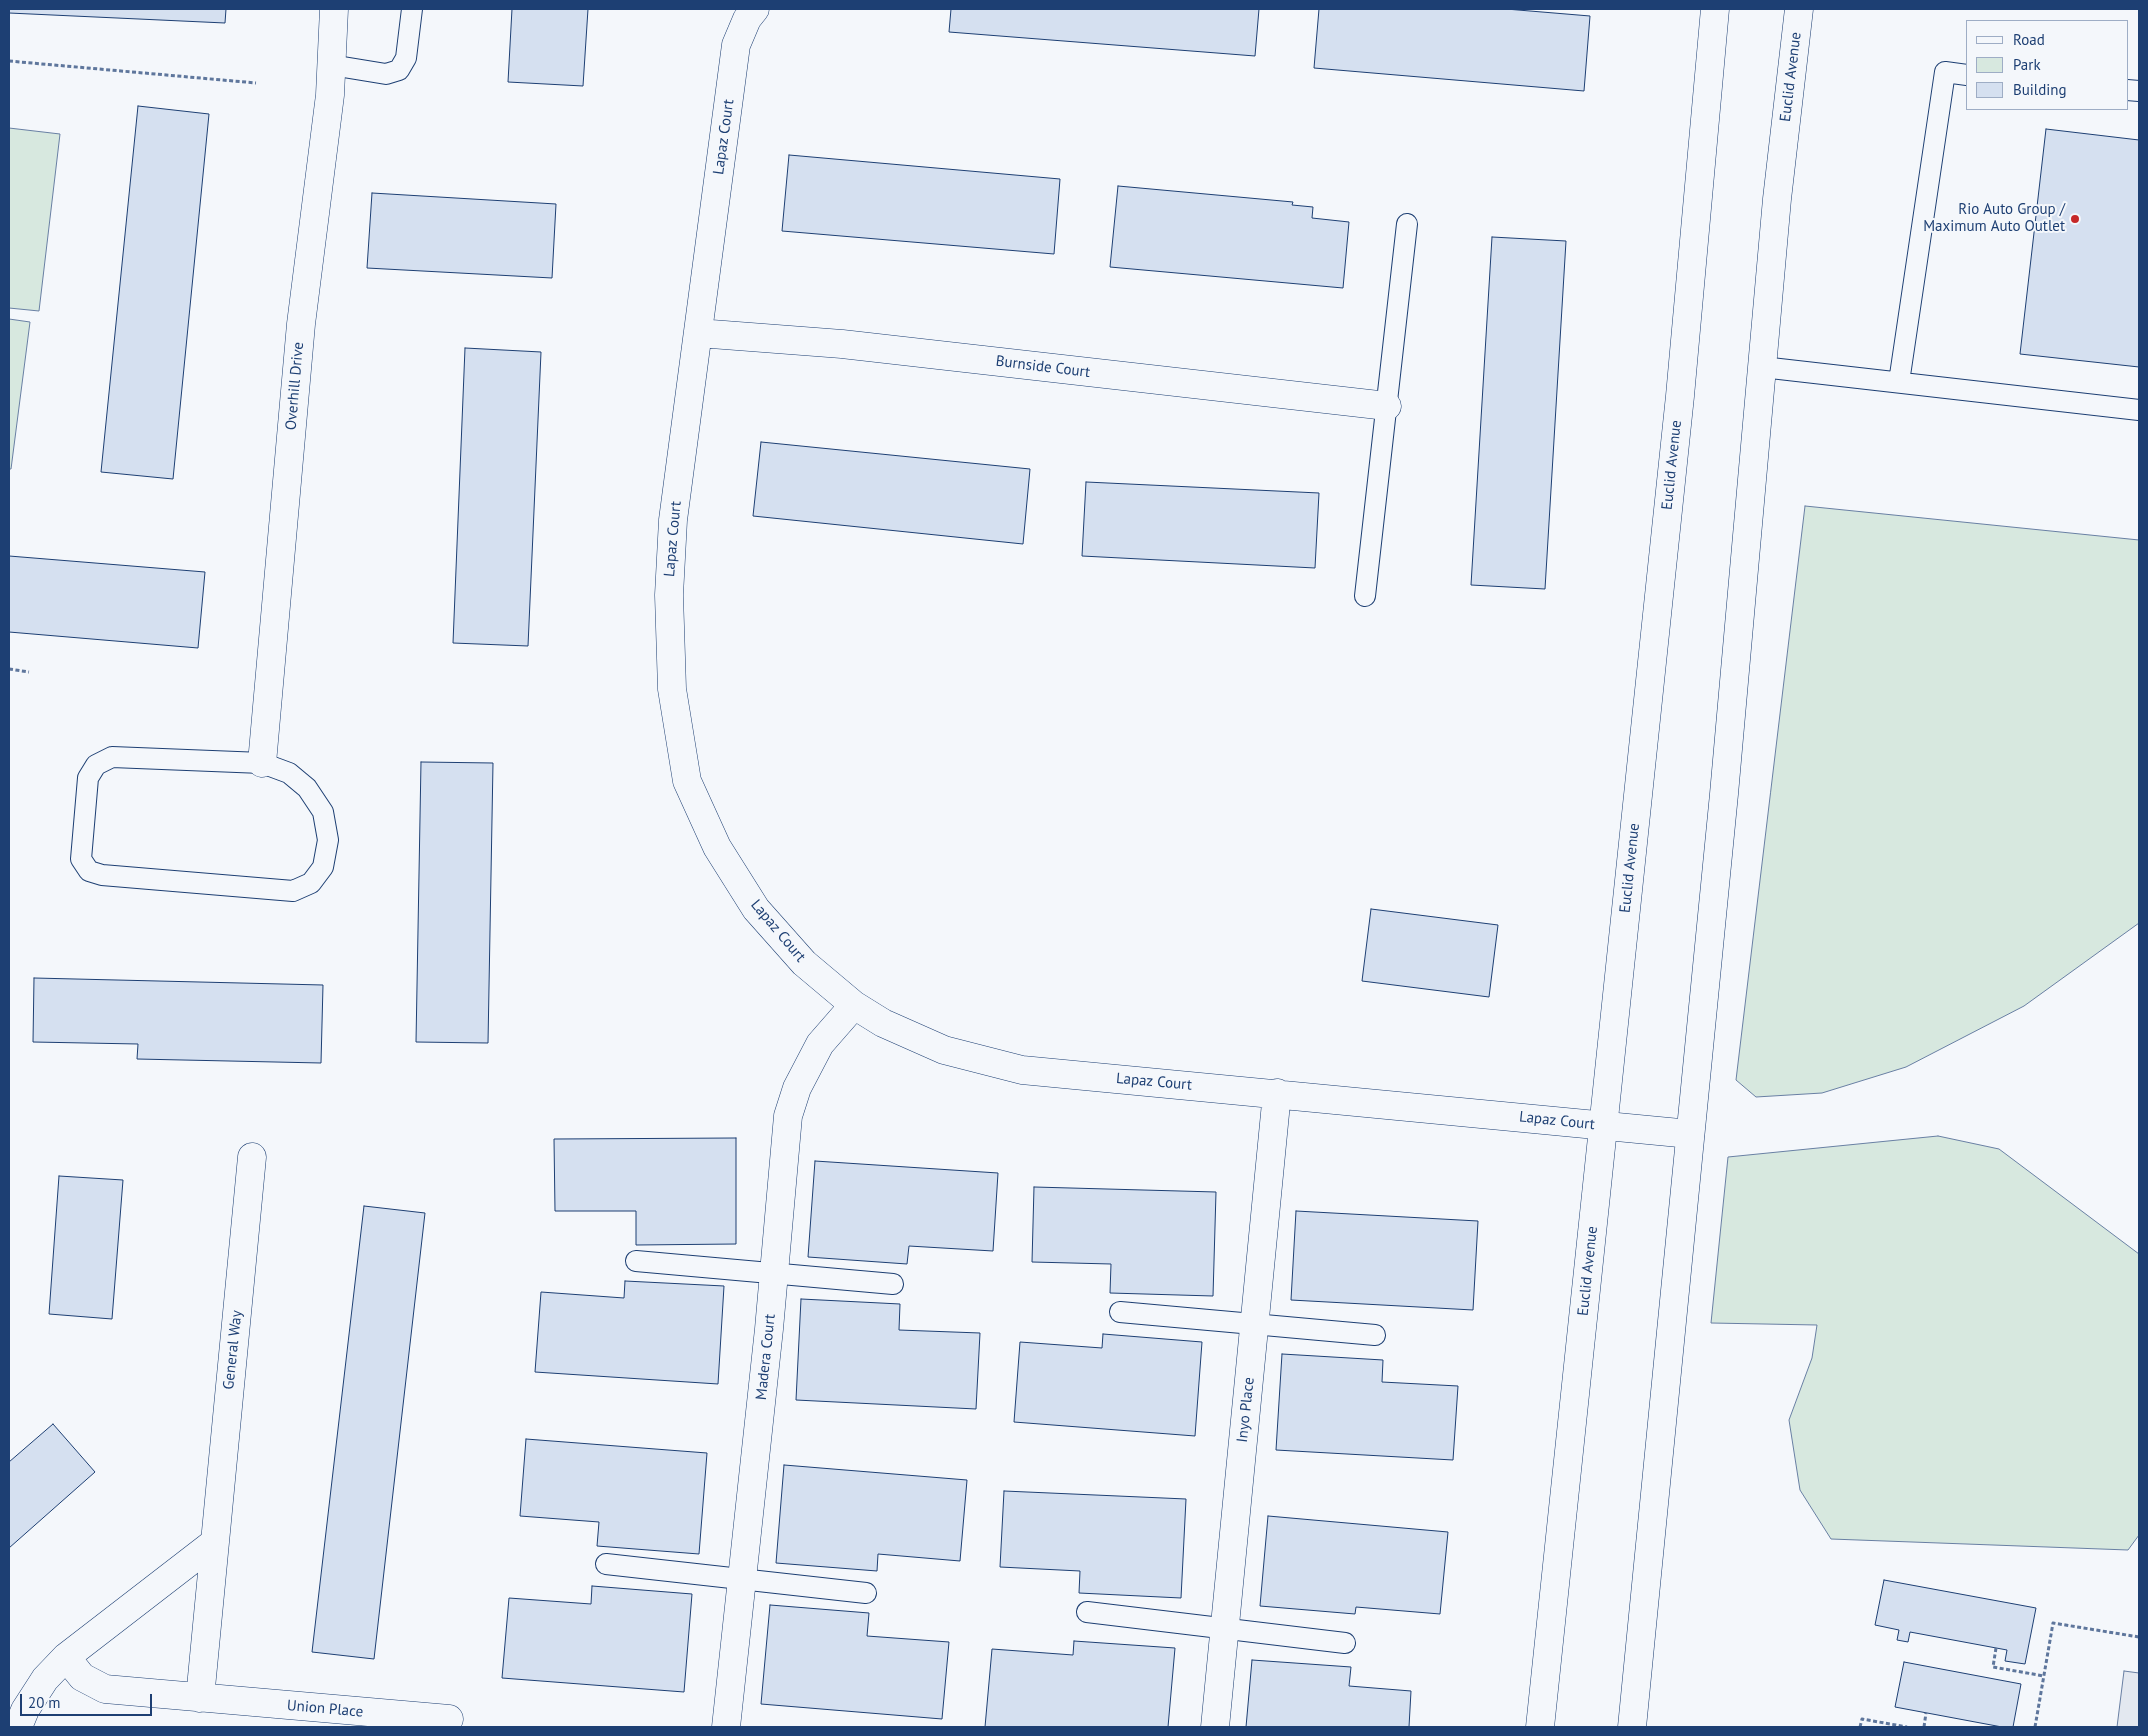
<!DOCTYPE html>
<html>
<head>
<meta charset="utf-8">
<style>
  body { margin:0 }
  #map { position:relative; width:2148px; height:1736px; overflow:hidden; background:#f4f7fb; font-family:"PT Sans",sans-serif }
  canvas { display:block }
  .frame { position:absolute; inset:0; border:10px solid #1d3f73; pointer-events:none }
  .legend { position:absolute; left:1966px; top:20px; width:162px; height:90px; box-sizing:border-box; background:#f4f7fb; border:1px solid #9eadc5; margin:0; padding:6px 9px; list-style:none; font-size:15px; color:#1d3f73 }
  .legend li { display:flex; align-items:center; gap:10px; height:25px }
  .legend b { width:25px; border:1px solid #9eadc5 }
  .scale { position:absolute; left:20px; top:1694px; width:132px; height:22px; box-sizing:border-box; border:2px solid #1d3f73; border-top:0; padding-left:6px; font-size:15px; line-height:18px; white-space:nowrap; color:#1d3f73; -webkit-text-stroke:4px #f4f7fb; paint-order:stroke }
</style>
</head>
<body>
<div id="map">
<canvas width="2148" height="1736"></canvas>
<div class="frame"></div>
<ul class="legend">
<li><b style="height:6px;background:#f4f7fb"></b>Road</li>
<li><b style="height:14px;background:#d7e8df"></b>Park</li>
<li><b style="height:14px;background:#d5e0f0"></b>Building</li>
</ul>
<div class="scale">20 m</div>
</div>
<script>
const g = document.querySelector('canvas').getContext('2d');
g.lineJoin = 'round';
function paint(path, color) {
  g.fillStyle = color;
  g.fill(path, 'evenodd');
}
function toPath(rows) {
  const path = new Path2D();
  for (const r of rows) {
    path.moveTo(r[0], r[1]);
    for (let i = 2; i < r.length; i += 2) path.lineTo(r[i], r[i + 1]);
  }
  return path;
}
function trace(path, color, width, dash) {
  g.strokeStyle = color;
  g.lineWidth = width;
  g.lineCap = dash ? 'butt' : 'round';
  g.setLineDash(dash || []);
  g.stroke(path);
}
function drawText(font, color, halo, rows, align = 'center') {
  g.font = font + ' "PT Sans",sans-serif';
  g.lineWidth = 4;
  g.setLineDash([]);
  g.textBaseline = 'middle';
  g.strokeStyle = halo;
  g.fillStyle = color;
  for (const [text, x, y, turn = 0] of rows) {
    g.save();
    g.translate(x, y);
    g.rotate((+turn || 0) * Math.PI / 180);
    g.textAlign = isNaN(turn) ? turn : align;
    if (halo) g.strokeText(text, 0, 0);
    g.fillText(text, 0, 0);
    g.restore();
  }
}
const green = toPath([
  [9,128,60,134,39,311,9,308,9,128],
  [9,319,30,322,11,469,9,469,9,319],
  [1805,506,2139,540,2139,923,2024,1006,1906,1067,1822,1093,1756,1097,1736,1080,1805,506],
  [1938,1136,1999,1149,2139,1254,2139,1535,2128,1550,1831,1539,1800,1490,1789,1420,1812,1358,1817,1325,1711,1323,1728,1157,1938,1136]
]);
paint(green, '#d7e8df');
trace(green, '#687fa3', 1);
const parking = toPath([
  [2124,1671,2139,1673,2139,1727,2117,1727,2124,1671]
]);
paint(parking, '#e3e8f0');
trace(parking, '#687fa3', 1);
const building = toPath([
  [9,9,226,9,225,23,9,13,9,9],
  [512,9,588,9,583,86,508,82,512,9],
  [951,9,1259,9,1255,56,949,32,951,9],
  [1319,9,1506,9,1590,16,1584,91,1314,68,1319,9],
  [138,106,209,114,173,479,101,472,138,106],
  [2046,129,2139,140,2139,367,2020,354,2046,129],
  [789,155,1060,179,1054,254,782,231,789,155],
  [1118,186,1293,202,1292,205,1313,207,1312,218,1349,222,1343,288,1110,267,1118,186],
  [372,193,556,204,552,278,367,268,372,193],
  [1492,237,1566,241,1545,589,1471,585,1492,237],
  [465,348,541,352,528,646,453,643,465,348],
  [761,442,1030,469,1023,544,753,516,761,442],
  [1086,482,1319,493,1315,568,1082,556,1086,482],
  [9,556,205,572,198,648,9,632,9,556],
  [421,762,493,763,488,1043,416,1042,421,762],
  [1371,909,1498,925,1489,997,1362,981,1371,909],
  [34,978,323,985,321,1063,137,1059,138,1044,33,1042,34,978],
  [736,1138,736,1244,636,1245,636,1211,555,1211,554,1139,736,1138],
  [815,1161,998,1173,993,1251,909,1246,907,1264,808,1257,815,1161],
  [59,1176,123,1180,112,1319,49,1314,59,1176],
  [1034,1187,1216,1192,1213,1296,1110,1293,1111,1264,1032,1262,1034,1187],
  [364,1206,425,1213,374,1659,312,1652,364,1206],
  [1296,1211,1478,1221,1473,1310,1291,1300,1296,1211],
  [625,1281,724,1286,718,1384,535,1372,541,1292,624,1298,625,1281],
  [801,1299,900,1304,899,1330,980,1333,976,1409,796,1400,801,1299],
  [1103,1334,1202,1342,1195,1436,1014,1422,1020,1342,1102,1348,1103,1334],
  [1282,1354,1383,1360,1382,1382,1458,1386,1453,1460,1276,1450,1282,1354],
  [53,1424,95,1472,9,1548,9,1462,53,1424],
  [526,1439,707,1453,699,1554,597,1546,599,1522,520,1516,526,1439],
  [784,1465,967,1480,960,1561,878,1554,877,1571,776,1563,784,1465],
  [1004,1491,1186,1499,1181,1598,1079,1593,1080,1571,1000,1567,1004,1491],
  [1268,1516,1448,1532,1440,1614,1356,1607,1355,1614,1260,1606,1268,1516],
  [1884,1580,2036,1608,2025,1664,2005,1661,2007,1650,1910,1632,1908,1642,1897,1640,1899,1630,1875,1625,1884,1580],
  [592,1586,692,1594,684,1692,502,1678,509,1598,591,1604,592,1586],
  [770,1605,869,1613,867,1636,949,1642,942,1719,761,1704,770,1605],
  [1074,1641,1175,1648,1168,1727,985,1727,992,1649,1073,1655,1074,1641],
  [1252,1660,1351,1667,1349,1686,1411,1691,1409,1727,1246,1727,1252,1660],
  [1904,1662,2021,1684,2013,1727,2002,1727,1895,1707,1904,1662]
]);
paint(building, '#d5e0f0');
trace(building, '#1d3f73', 1);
const lane = toPath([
  [331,65,386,74,399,70,406,58,412,9],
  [2127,90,2139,91],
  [1762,367,2139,410],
  [1899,382,1945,72,1967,75],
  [1365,596,1407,224],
  [112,757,262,763,289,773,307,788,323,812,328,840,323,867,311,883,293,891,102,875,89,871,81,859,88,778,96,765,112,757],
  [636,1261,893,1284],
  [1120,1312,1375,1335],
  [606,1564,866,1593],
  [1087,1612,1345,1643]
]);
const street = toPath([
  [755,9,747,19,736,45,673,520,669,595,672,689,687,781,717,847,756,909,804,963,854,1005,883,1023,944,1050,1022,1070,1690,1134],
  [698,333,842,344,1387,406],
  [262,763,301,324,330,95,334,9],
  [66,1657,82,1677,105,1689,449,1719],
  [200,1698,252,1157],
  [18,1727,25,1710,45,1679,66,1657,215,1542],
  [726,1727,769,1329,788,1116,797,1088,820,1044,854,1005],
  [1215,1727,1277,1093]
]);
const secondary = toPath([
  [1540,1727,1680,396,1715,9],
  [1632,1727,1724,794,1777,199,1799,9]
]);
trace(lane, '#1d3f73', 22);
trace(street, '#1d3f73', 29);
trace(secondary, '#1d3f73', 29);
trace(toPath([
  [9,61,256,83],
  [9,669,29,672],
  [1996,1648,1993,1667,2044,1676],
  [1860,1727,1862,1719,1907,1727],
  [1924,1727,1926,1713],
  [2035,1727,2053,1623,2139,1637]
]), '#5e769c', 3, [4, 2.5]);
trace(lane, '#f4f7fb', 20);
trace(street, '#f4f7fb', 28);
trace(secondary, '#f4f7fb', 28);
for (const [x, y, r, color] of [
  [2075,219,5,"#c62828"]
]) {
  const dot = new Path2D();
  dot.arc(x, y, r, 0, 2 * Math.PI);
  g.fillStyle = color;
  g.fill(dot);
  trace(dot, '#f4f7fb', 2);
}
drawText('15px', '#1d3f73', '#f4f7fb', [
  ["Euclid Avenue",1791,77,-83],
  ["Lapaz Court",724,137,-82],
  ["Burnside Court",1043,367,7],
  ["Overhill Drive",295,386,-85],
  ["Euclid Avenue",1672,465,-84],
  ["Lapaz Court",673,539,-85],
  ["Euclid Avenue",1630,868,-84],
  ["Lapaz Court",778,931,50],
  ["Lapaz Court",1154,1082,5],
  ["Lapaz Court",1557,1121,6],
  ["Euclid Avenue",1588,1271,-84],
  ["General Way",233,1350,-84],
  ["Madera Court",766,1357,-84],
  ["Inyo Place",1246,1410,-84],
  ["Union Place",325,1709,5]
]);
drawText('15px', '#1d3f73', '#f4f7fb', [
  ["Rio Auto Group /",2065,210],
  ["Maximum Auto Outlet",2065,227]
], 'right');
</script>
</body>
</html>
